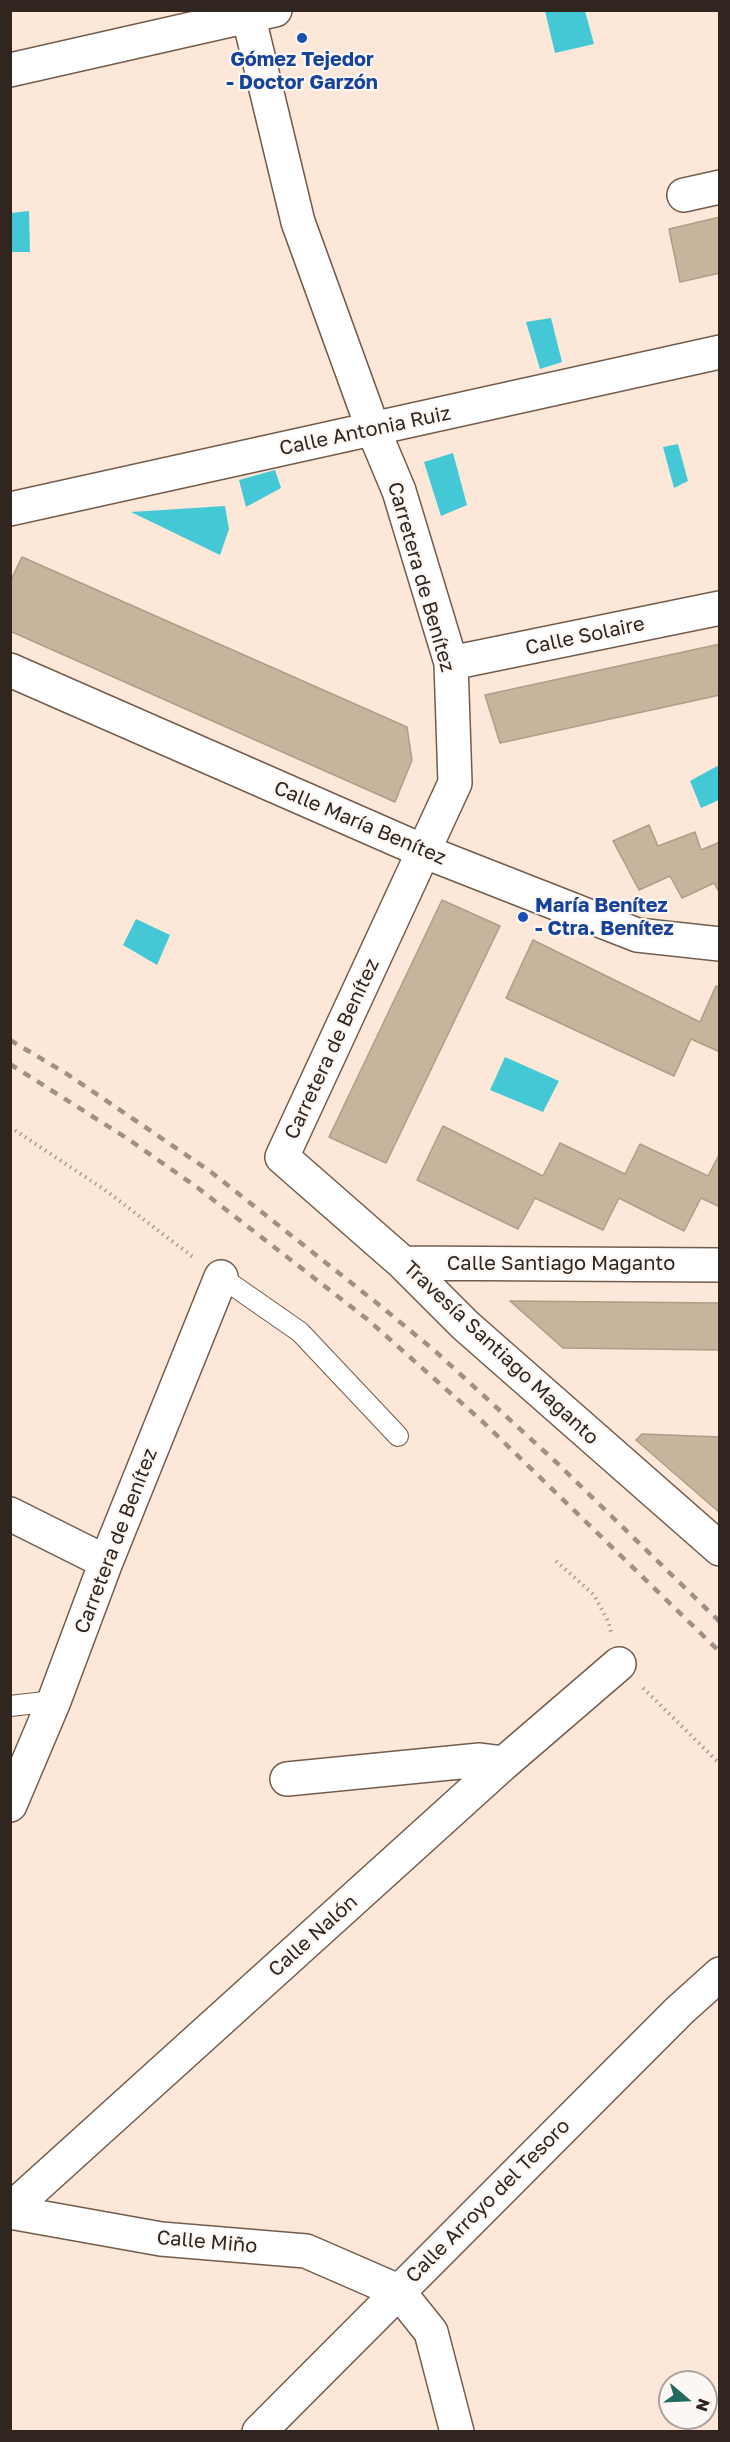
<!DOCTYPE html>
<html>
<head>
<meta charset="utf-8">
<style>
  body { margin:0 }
  #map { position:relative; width:730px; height:2442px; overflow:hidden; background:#fce7d8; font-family:"Golos Text",sans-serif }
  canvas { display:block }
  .frame { position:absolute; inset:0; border:12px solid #30261f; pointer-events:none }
  .north { position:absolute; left:658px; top:2370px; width:60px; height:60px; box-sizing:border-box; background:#fdf7f4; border:2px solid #aba39f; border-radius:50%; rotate:109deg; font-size:16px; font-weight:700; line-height:24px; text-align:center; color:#30261f }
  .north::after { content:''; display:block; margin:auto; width:21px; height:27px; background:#22695e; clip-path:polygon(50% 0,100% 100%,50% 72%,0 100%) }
</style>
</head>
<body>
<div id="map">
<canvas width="730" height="2442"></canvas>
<div class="frame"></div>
<div class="north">N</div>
</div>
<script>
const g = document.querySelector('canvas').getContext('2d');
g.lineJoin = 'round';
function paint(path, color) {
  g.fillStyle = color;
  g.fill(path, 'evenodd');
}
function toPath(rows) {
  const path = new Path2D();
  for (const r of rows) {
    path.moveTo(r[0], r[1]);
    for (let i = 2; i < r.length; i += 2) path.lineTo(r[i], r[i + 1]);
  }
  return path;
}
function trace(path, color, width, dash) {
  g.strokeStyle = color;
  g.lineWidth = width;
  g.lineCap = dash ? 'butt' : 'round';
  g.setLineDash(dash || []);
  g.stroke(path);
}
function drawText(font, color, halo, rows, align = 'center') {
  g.font = font + ' "Golos Text",sans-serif';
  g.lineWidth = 4.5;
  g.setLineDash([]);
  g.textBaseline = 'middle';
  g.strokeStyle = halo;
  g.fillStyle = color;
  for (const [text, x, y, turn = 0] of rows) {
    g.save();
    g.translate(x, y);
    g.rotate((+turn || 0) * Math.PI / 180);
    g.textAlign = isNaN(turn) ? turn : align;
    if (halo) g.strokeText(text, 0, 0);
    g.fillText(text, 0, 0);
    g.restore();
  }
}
paint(toPath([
  [545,11,585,11,594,44,555,53],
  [29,211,30,252,11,252,11,213],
  [551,318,562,362,540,369,526,322],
  [678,444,688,481,674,488,663,447],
  [453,453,467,505,441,516,424,462],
  [275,470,281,488,246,507,239,480],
  [225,506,229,529,220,555,131,512],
  [719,765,719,800,701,808,690,781],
  [136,919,170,935,157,965,123,945],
  [505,1057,559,1081,543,1112,490,1090]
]), '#44c8d6');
const building = toPath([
  [720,217,720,273,680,282,669,229,720,217],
  [22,557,407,727,412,760,395,802,10,631,10,582,22,557],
  [720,644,720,695,500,743,485,695,720,644],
  [649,825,658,846,695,832,701,850,720,842,720,893,714,883,682,898,670,876,639,890,613,841,649,825],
  [442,900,500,926,386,1163,329,1137,442,900],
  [533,940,700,1022,716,986,720,988,720,1052,691,1039,674,1076,506,998,533,940],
  [443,1126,543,1176,560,1143,625,1174,640,1144,708,1176,720,1153,720,1207,701,1198,684,1231,619,1198,603,1230,535,1198,518,1229,417,1180,443,1126],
  [510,1301,720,1303,720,1350,563,1348,510,1301],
  [642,1434,720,1437,720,1513,636,1440,642,1434]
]);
paint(building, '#c6b49c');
trace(building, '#af9d86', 1.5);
const service = toPath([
  [221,1277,300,1332,398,1436],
  [10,1706,54,1701]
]);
const minor = toPath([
  [247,10,298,222,373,429,399,491,451,663,455,783,282,1157,403,1263,465,1325,720,1549],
  [10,70,275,10],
  [684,195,720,187],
  [10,509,720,352],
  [451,663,720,608],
  [10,670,423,851,637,935,720,944],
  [403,1263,720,1265],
  [10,1514,106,1562],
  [287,1779,480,1760,504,1763],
  [10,1805,54,1701,106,1562,221,1277],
  [10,2210,504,1763,619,1664],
  [10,2212,161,2239,306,2251,398,2291,431,2332,457,2432],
  [259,2432,679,2011,720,1974]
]);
trace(service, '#735c4c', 22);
trace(minor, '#735c4c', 36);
trace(toPath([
  [10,1127,105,1190,193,1257],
  [556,1561,594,1595,608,1621,611,1632],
  [643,1688,720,1764]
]), '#aa9a8e', 4, [1.5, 4.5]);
trace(service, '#fff', 20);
trace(minor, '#fff', 33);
trace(toPath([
  [10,1040,67,1074,211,1172,378,1304,435,1351,557,1463,720,1622],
  [10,1064,128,1139,198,1188,367,1319,483,1422,720,1652]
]), '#9f8f84', 4.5, [8, 8]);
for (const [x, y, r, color] of [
  [302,38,6,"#1a4fb4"],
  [523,917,6,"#1a4fb4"]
]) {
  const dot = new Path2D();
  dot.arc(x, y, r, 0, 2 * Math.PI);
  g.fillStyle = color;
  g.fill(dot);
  trace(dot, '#fdf7f4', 2);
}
drawText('bold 20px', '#164399', '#fdf7f4', [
  ["Gómez Tejedor",302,60],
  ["- Doctor Garzón",302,83],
  ["María Benítez",535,906,"left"],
  ["- Ctra. Benítez",535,929,"left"]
]);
drawText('20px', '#30261f', '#fdf7f4', [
  ["Calle Antonia Ruiz",365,431,-12],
  ["Carretera de Benítez",421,577,74],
  ["Calle Solaire",585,636,-12],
  ["Calle María Benítez",360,823,23],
  ["Carretera de Benítez",332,1049,-65],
  ["Calle Santiago Maganto",561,1264],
  ["Travesía Santiago Maganto",501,1353,43],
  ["Carretera de Benítez",116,1541,-69],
  ["Calle Nalón",313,1936,-42],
  ["Calle Arroyo del Tesoro",488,2201,-45],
  ["Calle Miño",207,2242,5]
]);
</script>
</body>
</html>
